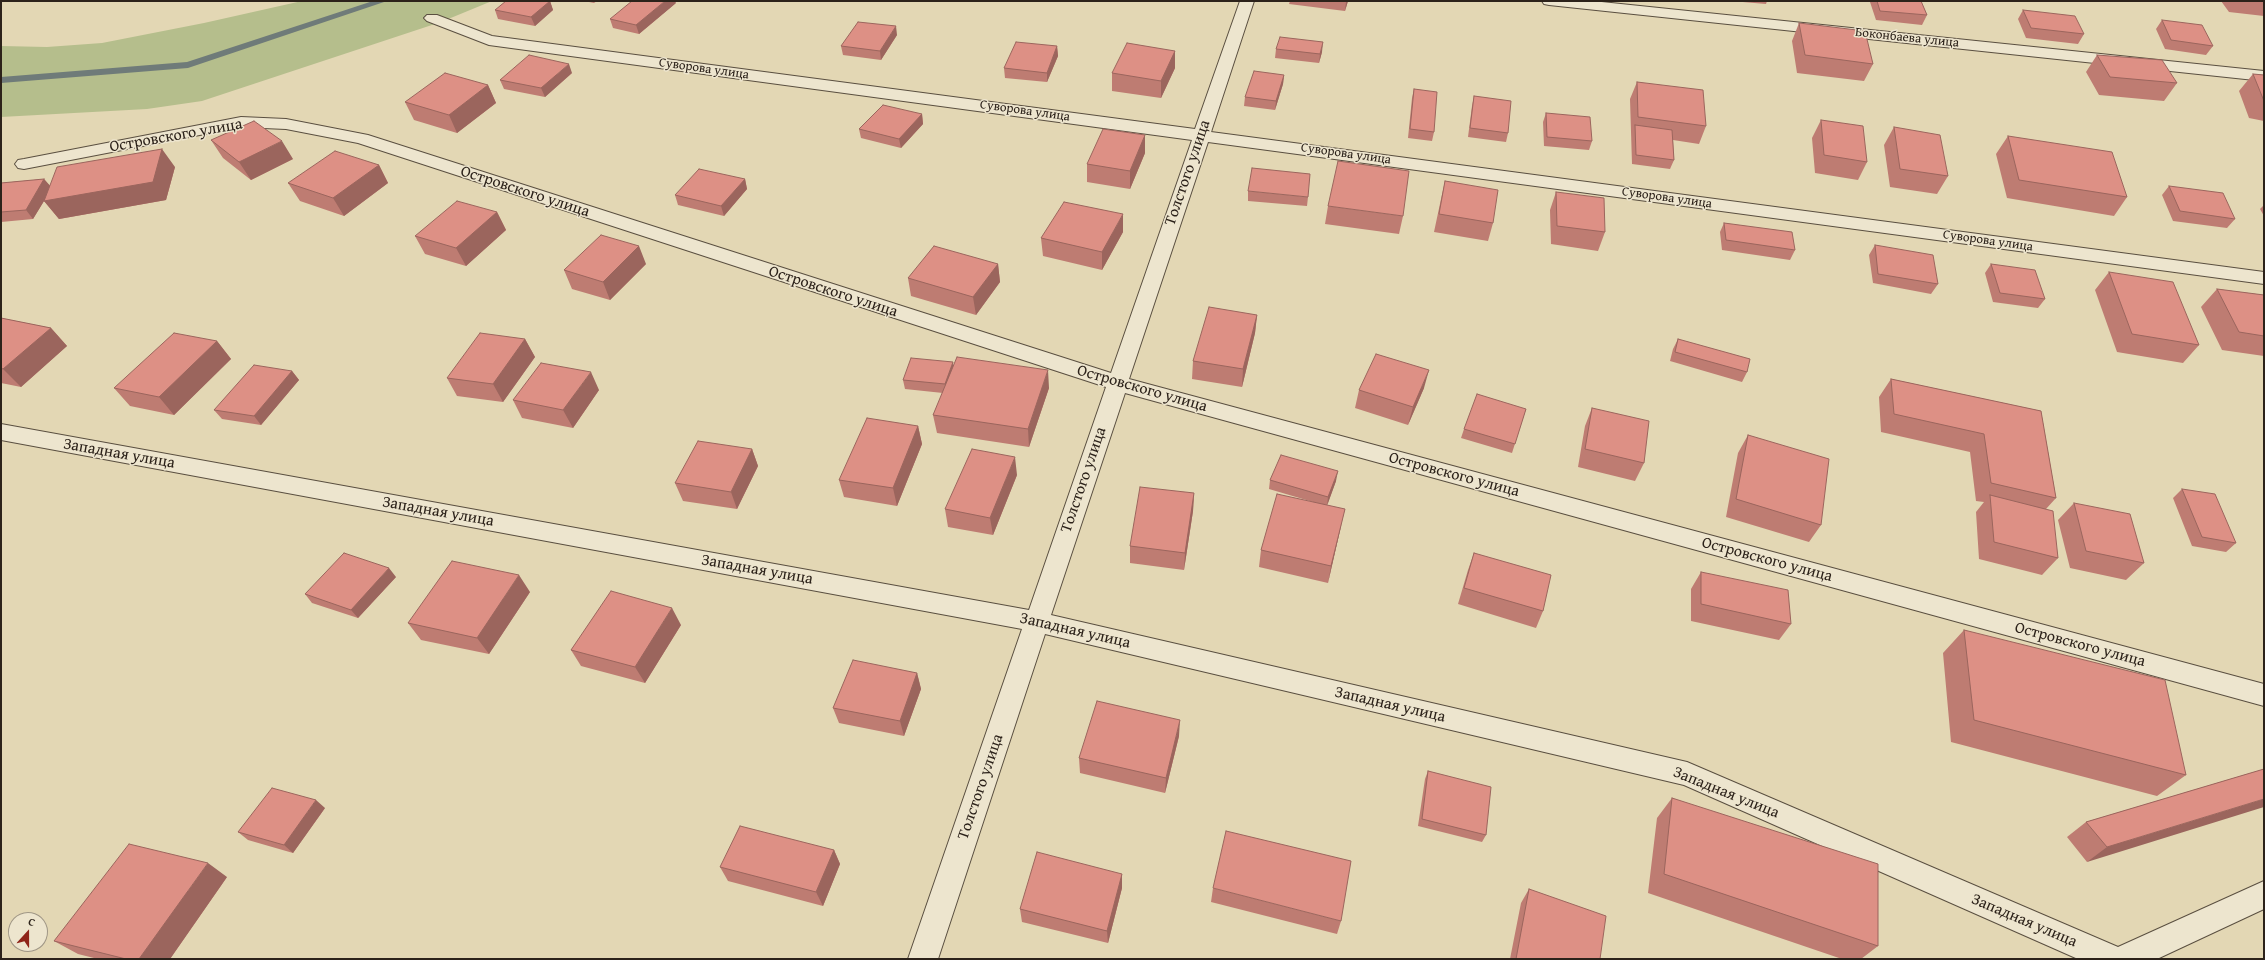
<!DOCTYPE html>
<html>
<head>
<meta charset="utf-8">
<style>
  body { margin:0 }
  #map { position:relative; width:2265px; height:960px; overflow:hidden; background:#e3d7b4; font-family:"Gentium Book Plus",serif }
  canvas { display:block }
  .frame { position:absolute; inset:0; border:2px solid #2c221a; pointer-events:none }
  .north { position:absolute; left:8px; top:912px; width:40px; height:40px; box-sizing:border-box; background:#ede5ce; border:1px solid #a09786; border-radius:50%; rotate:21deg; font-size:11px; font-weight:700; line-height:16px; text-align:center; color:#2c221a }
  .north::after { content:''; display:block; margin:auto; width:14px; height:18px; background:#8f2418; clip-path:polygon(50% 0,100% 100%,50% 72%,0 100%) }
</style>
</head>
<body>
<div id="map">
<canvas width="2265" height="960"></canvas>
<div class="frame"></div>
<div class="north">С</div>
</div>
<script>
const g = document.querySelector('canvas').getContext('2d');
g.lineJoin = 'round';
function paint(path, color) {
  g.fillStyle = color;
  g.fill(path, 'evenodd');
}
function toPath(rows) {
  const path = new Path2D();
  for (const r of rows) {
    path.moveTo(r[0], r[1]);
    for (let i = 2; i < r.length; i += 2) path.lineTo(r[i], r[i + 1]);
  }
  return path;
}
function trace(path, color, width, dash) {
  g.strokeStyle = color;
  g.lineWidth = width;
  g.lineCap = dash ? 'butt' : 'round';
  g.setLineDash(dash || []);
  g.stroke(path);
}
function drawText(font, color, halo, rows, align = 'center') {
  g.font = font + ' "Gentium Book Plus",serif';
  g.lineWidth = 3;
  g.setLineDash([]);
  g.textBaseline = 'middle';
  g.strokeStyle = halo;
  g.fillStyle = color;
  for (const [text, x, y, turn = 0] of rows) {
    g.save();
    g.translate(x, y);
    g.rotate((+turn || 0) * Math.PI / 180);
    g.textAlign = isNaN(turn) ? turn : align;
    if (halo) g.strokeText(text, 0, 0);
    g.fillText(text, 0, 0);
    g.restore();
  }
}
paint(toPath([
  [302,1,492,1,441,22,202,101,147,109,1,117,1,46,47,47,102,43,204,23]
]), '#b5be8c');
paint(toPath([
  [373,1,387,1,188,68,1,83,1,77,187,62,373,1]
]), '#6f7b79');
const minor = toPath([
  [1240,1,1254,1,1211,132,2264,272,2264,284,1208,142,1129,379,2264,684,2264,706,1125,393,1051,615,1687,762,2118,947,2264,881,2264,909,2157,959,2078,959,1684,785,1045,634,938,959,908,959,1022,629,1,440,1,424,1029,610,1106,387,358,143,286,129,241,127,24,169,18,168,15,164,18,160,24,159,241,117,286,119,368,135,1111,373,1192,140,489,45,427,21,424,18,427,15,437,15,492,36,1195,129,1240,1],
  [1542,1,1592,1,2264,71,2264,81,1549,5,1544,4,1542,1]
]);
trace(minor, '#5a4f40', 2);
paint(minor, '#ede5ce');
paint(toPath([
  [550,1,553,10,535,26,498,19,495,10],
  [584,1,597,1,594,3],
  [1290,1,1348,1,1345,11,1289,4],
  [1731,1,1767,1,1766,4],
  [1870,1,1921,1,1927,15,1922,25,1876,20,1870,2],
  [2221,1,2264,1,2264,16,2229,12],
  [676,3,639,34,613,28,610,19],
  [2023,10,2084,34,2078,44,2026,38,2018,19],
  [2162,20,2213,46,2206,55,2165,49,2156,29],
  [1799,23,1873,64,1864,81,1797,73,1792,41],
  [897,35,881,60,843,55,841,46],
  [1057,46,1058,56,1047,82,1005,78,1004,68],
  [1276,49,1322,52,1319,63,1275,58],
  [1175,51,1175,68,1161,98,1112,91,1112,73],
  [2097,55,2177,83,2164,101,2099,95,2086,72],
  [572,73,545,97,504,89,500,80],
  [2253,74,2264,75,2264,121,2249,118,2239,91],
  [1284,75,1283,84,1275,110,1244,106,1245,97],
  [1637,82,1706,126,1699,144,1673,140,1674,160,1670,169,1632,164,1630,99],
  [488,85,496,103,457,133,414,120,405,102],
  [1414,89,1434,132,1432,141,1408,138,1412,98],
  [1474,96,1508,133,1506,142,1468,137,1472,106],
  [1546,113,1592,141,1589,150,1544,146,1543,122],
  [922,114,923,124,901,148,861,138,859,129],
  [1821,120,1867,162,1858,180,1815,173,1812,138],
  [1894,127,1948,176,1937,194,1890,187,1884,145],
  [1145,135,1145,153,1130,189,1087,182,1087,164],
  [2008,136,2127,197,2114,216,2007,198,1996,154],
  [211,140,293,159,251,180,223,158],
  [379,165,388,183,344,216,300,201,288,183],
  [175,167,166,200,59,219,44,201,33,219,1,222,1,183,44,179,50,186],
  [745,179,747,189,724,216,678,205,675,195],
  [1445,181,1493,223,1488,241,1434,232,1441,199],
  [2169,186,2235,219,2227,228,2173,221,2162,195],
  [1248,191,1308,197,1307,206,1248,201],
  [1556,192,1605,232,1598,251,1551,244,1550,210],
  [2264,205,2264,216,2260,209],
  [1328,206,1403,216,1399,234,1325,224],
  [497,212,506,230,466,266,425,254,415,236],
  [1724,223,1795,250,1790,260,1722,250,1720,232],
  [1123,232,1102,270,1043,256,1041,238],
  [1875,245,1938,284,1931,294,1873,283,1869,255],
  [646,264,610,300,572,289,564,270],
  [998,264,1000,282,976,315,911,296,908,278],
  [1991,264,2045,299,2038,308,1993,302,1985,273],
  [2109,272,2199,345,2183,363,2117,352,2095,290],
  [2217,289,2264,295,2264,356,2222,350,2201,307],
  [1257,315,1255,333,1242,387,1192,379,1193,361],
  [1,318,51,328,67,346,21,387,1,383],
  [525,339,535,357,503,402,457,396,447,378],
  [1678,339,1747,372,1742,382,1670,361,1673,349],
  [217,341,231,359,174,415,130,406,114,388],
  [954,365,1049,388,1029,447,937,433,933,415,943,393,905,389,903,380],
  [292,371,299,380,261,425,222,419,214,410],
  [1891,379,2041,411,2056,498,2046,509,2058,558,2042,575,1979,559,1976,512,1984,502,1976,501,1970,452,1881,432,1879,397],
  [1424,388,1408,425,1355,408,1359,390],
  [599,390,573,428,522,418,513,400],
  [1592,408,1644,463,1635,481,1578,467,1585,426],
  [1526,409,1512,453,1461,438,1464,429],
  [918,426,922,444,897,506,844,497,839,480],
  [1748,435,1821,525,1809,542,1726,517,1738,453],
  [752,449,758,466,737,509,683,501,675,483],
  [1017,475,993,535,948,527,945,509],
  [1270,480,1336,481,1327,505,1341,526,1328,583,1259,567,1261,550,1313,502,1269,489],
  [2182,489,2236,543,2226,552,2192,546,2173,498],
  [1194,493,1193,511,1184,570,1130,563,1130,546],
  [2074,503,2144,563,2126,580,2070,568,2058,520],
  [1474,553,1543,611,1536,628,1458,604,1468,570],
  [1701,572,1791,624,1779,640,1691,621,1691,589],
  [396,577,358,618,312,603,305,594],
  [530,592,489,654,421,640,408,623],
  [681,625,645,683,581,666,571,650],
  [1964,630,2186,775,2157,796,1951,742,1943,653],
  [917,673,921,689,904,736,839,723,833,708],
  [1179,736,1165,793,1080,773,1079,758],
  [2264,769,2087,862,2067,837,2086,822],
  [1428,771,1486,835,1482,842,1418,826,1425,779],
  [1672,798,1878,946,1861,959,1842,959,1648,893,1657,818],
  [325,808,293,853,248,840,238,832],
  [834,850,840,864,823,906,728,881,720,867],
  [1122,874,1122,888,1108,943,1022,922,1020,909],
  [227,877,170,959,98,959,78,954,54,941],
  [1213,888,1341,921,1337,934,1211,902],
  [1529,889,1600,959,1510,959,1521,903]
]), '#be7c72');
paint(toPath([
  [550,1,553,10,535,26,531,17],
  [665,1,675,1,676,3,639,34,636,25],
  [1347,1,1348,1,1345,11,1346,2],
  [896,26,897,35,881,60,880,51],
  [1323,42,1322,52,1319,63,1320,54],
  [1057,46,1058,56,1047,82,1047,73],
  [1175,51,1175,68,1161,98,1161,81],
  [569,64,572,73,545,97,541,88],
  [1284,75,1283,84,1275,110,1276,101],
  [488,85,496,103,457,133,449,115],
  [922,114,923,124,901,148,899,139],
  [1145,135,1145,153,1130,189,1130,171],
  [282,141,293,159,251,180,239,162],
  [162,149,175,167,166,200,59,219,44,201,33,219,26,210,44,179,52,188],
  [379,165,388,183,344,216,333,198],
  [745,179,747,189,724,216,721,206],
  [497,212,506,230,466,266,456,248],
  [1123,214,1123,232,1102,270,1102,252],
  [639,246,646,264,610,300,603,282],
  [998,264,1000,282,976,315,973,297],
  [1257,315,1255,333,1242,387,1243,369],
  [51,328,67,346,21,387,3,369],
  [525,339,535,357,503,402,493,384],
  [217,341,231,359,174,415,159,397],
  [953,362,954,371,947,393,945,384],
  [1048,370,1049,388,1029,447,1028,429],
  [1429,370,1424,388,1408,425,1413,407],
  [292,371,299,380,261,425,254,416],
  [591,372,599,390,573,428,563,410],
  [918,426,922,444,897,506,893,488],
  [752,449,758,466,737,509,731,492],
  [1015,457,1017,475,993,535,990,518],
  [1338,471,1336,481,1327,506,1328,497],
  [1194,493,1193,511,1184,570,1185,553],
  [1345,509,1341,526,1328,583,1331,566],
  [389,568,396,577,358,618,351,610],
  [519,575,530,592,489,654,477,638],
  [672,608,681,625,645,683,635,667],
  [917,673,921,689,904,736,900,721],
  [1180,720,1179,736,1165,793,1166,778],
  [2264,799,2264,807,2087,862,2107,847],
  [316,800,325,808,293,853,284,845],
  [834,850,840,864,823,906,816,892],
  [208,863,227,877,170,959,139,959],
  [1122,874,1122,888,1108,943,1107,931]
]), '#9b655d');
const building = toPath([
  [506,1,550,1,531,17,495,10,506,1],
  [632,1,665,1,636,25,610,19,632,1],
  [1877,1,1921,1,1927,15,1880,11,1877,1],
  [2023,10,2075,16,2084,34,2031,28,2023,10],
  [2162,20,2202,25,2213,46,2171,40,2162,20],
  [858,22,896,26,880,51,841,46,858,22],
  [1799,23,1865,31,1873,64,1805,55,1799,23],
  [1280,37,1323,42,1320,54,1276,49,1280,37],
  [1016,42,1057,46,1047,73,1004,68,1016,42],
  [1127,43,1175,51,1161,81,1112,73,1127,43],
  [529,55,569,64,541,88,500,80,529,55],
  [2097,55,2162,60,2177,83,2110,77,2097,55],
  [1254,71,1284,75,1276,101,1245,97,1254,71],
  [445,73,488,85,449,115,405,102,445,73],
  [2253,74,2264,75,2264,101,2253,74],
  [1637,82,1703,90,1706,126,1638,117,1637,82],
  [1414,89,1437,92,1434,132,1410,129,1414,89],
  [1474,96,1511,101,1508,133,1470,128,1474,96],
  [883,105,922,114,899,139,859,129,883,105],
  [1546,113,1590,117,1592,141,1547,137,1546,113],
  [1821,120,1863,126,1867,162,1824,155,1821,120],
  [254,121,282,141,239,162,211,140,254,121],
  [1635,125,1672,130,1674,160,1636,155,1635,125],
  [1894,127,1940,135,1948,176,1900,169,1894,127],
  [1103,129,1145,135,1130,171,1087,164,1103,129],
  [2008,136,2112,152,2127,197,2019,180,2008,136],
  [162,149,153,182,44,201,57,167,162,149],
  [335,151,379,165,333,198,288,183,335,151],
  [1338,161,1409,171,1403,216,1328,206,1338,161],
  [1252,168,1310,174,1308,197,1248,191,1252,168],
  [699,169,745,179,721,206,675,195,699,169],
  [44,179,26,210,1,212,1,183,44,179],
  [1445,181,1498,190,1493,223,1439,214,1445,181],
  [2169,186,2223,193,2235,219,2180,211,2169,186],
  [1556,192,1604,198,1605,232,1557,226,1556,192],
  [457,201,497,212,456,248,415,236,457,201],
  [1064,202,1123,214,1102,252,1041,238,1064,202],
  [1724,223,1792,232,1795,250,1726,240,1724,223],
  [601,235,639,246,603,282,564,270,601,235],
  [1875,245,1933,255,1938,284,1878,274,1875,245],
  [934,246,998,264,973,297,908,278,934,246],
  [1991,264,2035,270,2045,299,2000,293,1991,264],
  [2109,272,2173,282,2199,345,2132,334,2109,272],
  [2217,289,2264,295,2264,336,2239,332,2217,289],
  [1209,307,1257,315,1243,369,1193,361,1209,307],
  [1,318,51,328,3,369,1,368,1,318],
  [174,333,217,341,159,397,114,388,174,333],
  [480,333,525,339,493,384,447,378,480,333],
  [1678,339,1750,359,1747,372,1675,352,1678,339],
  [1376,354,1429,370,1413,407,1359,390,1376,354],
  [957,357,1048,370,1028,429,933,415,957,357],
  [911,358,953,362,945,384,903,380,911,358],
  [541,363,591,372,563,410,513,400,541,363],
  [254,365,292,371,254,416,214,410,254,365],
  [1891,379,2041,411,2056,498,1991,483,1984,434,1894,414,1891,379],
  [1477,394,1526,409,1515,444,1464,429,1477,394],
  [1592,408,1649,421,1644,463,1585,449,1592,408],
  [867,418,918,426,893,488,839,480,867,418],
  [1748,435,1829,459,1821,525,1736,499,1748,435],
  [698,441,752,449,731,492,675,483,698,441],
  [972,449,1015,457,990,518,945,509,972,449],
  [1281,455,1338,471,1328,497,1270,480,1281,455],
  [1140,487,1194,493,1185,553,1130,546,1140,487],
  [2182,489,2215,494,2236,543,2202,537,2182,489],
  [1277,494,1345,509,1331,566,1261,550,1277,494],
  [1990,495,2053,511,2058,558,1994,542,1990,495],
  [2074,503,2130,514,2144,563,2086,551,2074,503],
  [344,553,389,568,351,610,305,594,344,553],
  [1474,553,1551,575,1543,611,1464,588,1474,553],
  [452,561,519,575,477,638,408,623,452,561],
  [1701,572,1788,590,1791,624,1701,604,1701,572],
  [611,591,672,608,635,667,571,650,611,591],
  [1964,630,2165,680,2186,775,1974,720,1964,630],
  [853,660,917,673,900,721,833,708,853,660],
  [1097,701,1180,720,1166,778,1079,758,1097,701],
  [2264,769,2264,799,2107,847,2086,822,2264,769],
  [1428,771,1491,787,1486,835,1422,819,1428,771],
  [272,788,316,800,284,845,238,832,272,788],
  [1672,798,1878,864,1878,946,1664,874,1672,798],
  [740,826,834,850,816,892,720,867,740,826],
  [1226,831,1351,861,1341,921,1213,888,1226,831],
  [129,844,208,863,139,959,126,959,54,941,129,844],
  [1037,852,1122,874,1107,931,1020,909,1037,852],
  [1529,889,1606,916,1600,959,1516,959,1529,889]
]);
paint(building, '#dd9085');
trace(building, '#9b655d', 1);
drawText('13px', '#2c221a', '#ede5ce', [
  ["Боконбаева улица",1907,38,6],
  ["Суворова улица",704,69,8],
  ["Суворова улица",1025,111,8],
  ["Суворова улица",1346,154,8],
  ["Суворова улица",1667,198,8],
  ["Суворова улица",1988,241,8]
]);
drawText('16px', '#2c221a', '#ede5ce', [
  ["Островского улица",176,136,-10],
  ["Толстого улица",1188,173,-71],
  ["Островского улица",525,192,18],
  ["Островского улица",833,292,18],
  ["Островского улица",1142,389,16],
  ["Западная улица",119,454,10],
  ["Островского улица",1454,475,15],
  ["Толстого улица",1084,480,-71],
  ["Западная улица",438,512,10],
  ["Островского улица",1767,560,15],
  ["Западная улица",757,570,10],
  ["Западная улица",1075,631,13],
  ["Островского улица",2080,645,15],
  ["Западная улица",1390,705,13],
  ["Толстого улица",981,787,-71],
  ["Западная улица",1726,793,22],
  ["Западная улица",2024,921,23]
]);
</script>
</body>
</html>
